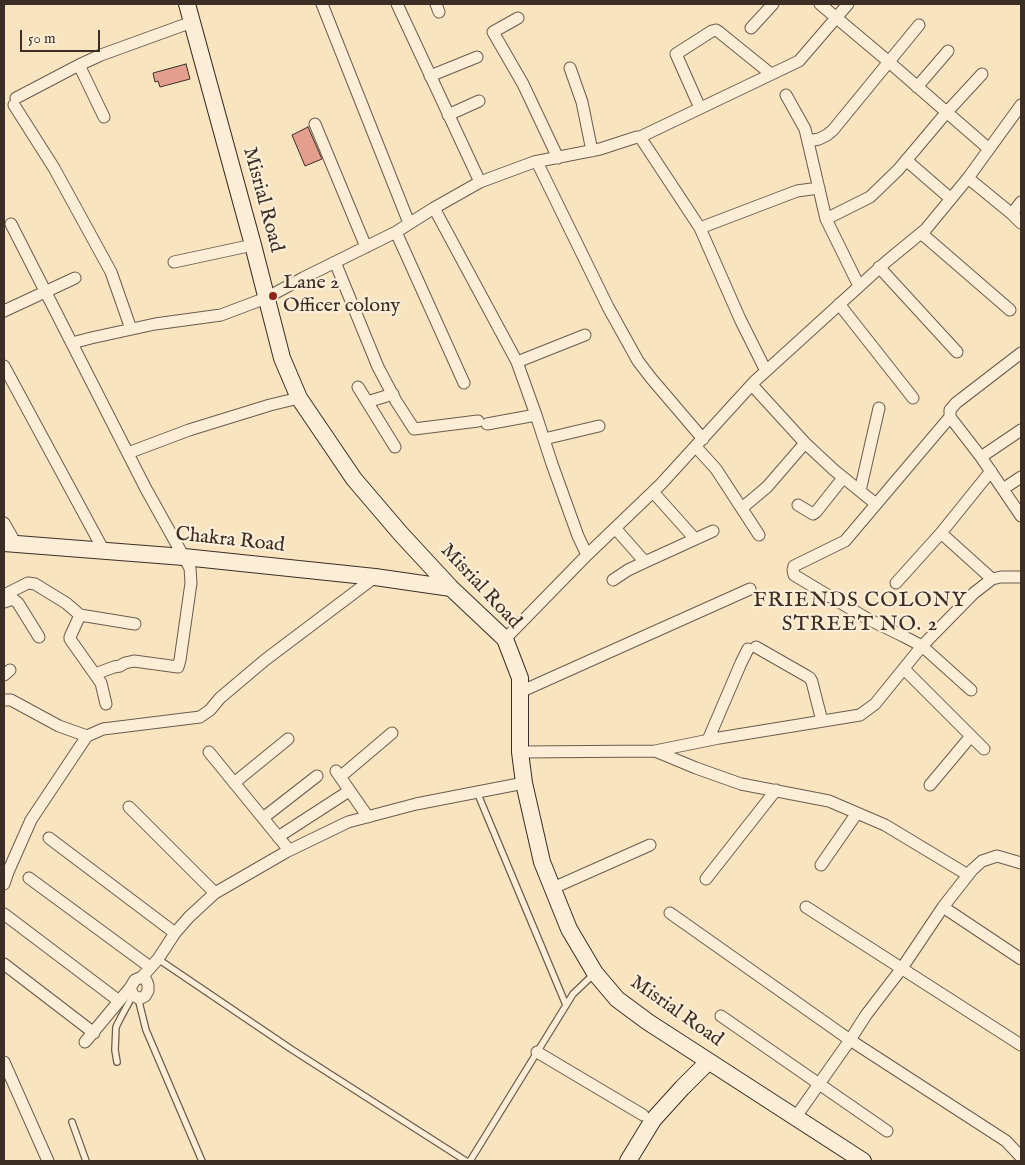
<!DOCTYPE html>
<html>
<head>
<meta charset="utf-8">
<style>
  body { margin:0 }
  #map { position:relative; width:1025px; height:1165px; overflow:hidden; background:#f9e4c0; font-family:"IM FELL English",serif }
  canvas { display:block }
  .frame { position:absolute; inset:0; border:5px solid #3c2e25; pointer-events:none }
  .scale { position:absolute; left:20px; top:30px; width:80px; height:22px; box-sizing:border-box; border:2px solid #3c2e25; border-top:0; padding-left:6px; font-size:15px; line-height:18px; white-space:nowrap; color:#3c2e25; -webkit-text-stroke:4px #fbedd6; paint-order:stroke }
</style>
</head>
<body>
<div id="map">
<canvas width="1025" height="1165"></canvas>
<div class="frame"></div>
<div class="scale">50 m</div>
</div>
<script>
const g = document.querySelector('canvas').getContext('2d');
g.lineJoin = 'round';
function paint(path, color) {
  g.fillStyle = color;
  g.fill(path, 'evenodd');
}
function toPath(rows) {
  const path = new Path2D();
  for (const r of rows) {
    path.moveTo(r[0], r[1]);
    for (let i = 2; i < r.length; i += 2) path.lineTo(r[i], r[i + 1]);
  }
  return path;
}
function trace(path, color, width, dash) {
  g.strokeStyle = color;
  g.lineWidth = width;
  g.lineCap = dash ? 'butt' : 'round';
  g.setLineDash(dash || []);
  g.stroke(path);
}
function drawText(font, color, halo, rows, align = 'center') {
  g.font = font + ' "IM FELL English",serif';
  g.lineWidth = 4.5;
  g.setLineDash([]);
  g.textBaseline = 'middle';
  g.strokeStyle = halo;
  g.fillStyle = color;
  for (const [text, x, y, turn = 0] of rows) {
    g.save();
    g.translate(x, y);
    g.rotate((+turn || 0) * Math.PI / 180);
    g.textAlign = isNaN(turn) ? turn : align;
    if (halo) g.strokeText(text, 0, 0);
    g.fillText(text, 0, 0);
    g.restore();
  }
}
const building = toPath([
  [186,64,190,79,160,87,158,81,155,82,153,73,186,64],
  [308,127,322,159,305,166,292,135,308,127]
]);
paint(building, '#e49e8e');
trace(building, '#3c2e25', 1);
const lane = toPath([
  [477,792,566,1005],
  [158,959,291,1049,466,1161],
  [138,998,146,1030,202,1161],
  [117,1062,115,1050,116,1027,121,1017,133,995],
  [72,1122,86,1161],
  [470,1161,573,994,594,974]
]);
const street = toPath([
  [322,4,409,223],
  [397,4,480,182],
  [436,4,439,12],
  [820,4,889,62,989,149],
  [518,18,493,32,523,84,558,158],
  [751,28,773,4],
  [79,65,104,117],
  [570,68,582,102,592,151],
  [430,76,477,57],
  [917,87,948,51],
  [786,95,805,129,826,219,859,286],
  [16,98,79,65,101,55,192,22],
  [14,105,54,168,111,272,131,329],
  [700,108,676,54,712,31,716,30,719,32,771,74],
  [448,115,479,101],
  [315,124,366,247],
  [640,137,700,228,740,319,766,371],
  [808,141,819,139,827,135,833,130,919,25],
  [906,160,951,199],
  [537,162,608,307,638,361,651,378,703,439],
  [968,178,1012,214],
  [1021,202,1012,214,1021,223],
  [434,208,517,362,536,415,552,464,578,536,587,555],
  [826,219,870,197,898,170,946,113,982,74],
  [11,224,146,489,190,568,191,583,180,660,178,667,134,661,125,663,120,666,114,667,95,674],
  [700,228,797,191,819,188],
  [396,232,464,383],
  [921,233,1010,310],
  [174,262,253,245],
  [335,262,378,367,396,401,414,429,478,421],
  [879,267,957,352],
  [839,304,913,398],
  [4,311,75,278],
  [72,343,91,338,155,324,221,315,266,298,303,278,396,232,434,208,480,182,534,162,600,149,637,137,640,137,799,61,848,4],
  [1021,353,956,403,950,410,950,417,981,457,1021,516],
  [517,362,585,335],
  [4,366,104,551],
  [752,385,805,443,834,470,876,504],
  [358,387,395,447],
  [367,402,393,394],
  [950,417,845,541,794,566,793,570,794,575,834,599,868,619,903,636,922,646,971,690],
  [487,424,536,415],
  [544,439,599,426],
  [696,447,716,469,759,535],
  [128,453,189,430,270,405,299,398],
  [981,457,1021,430],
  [1003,489,1021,477],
  [860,491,879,408],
  [653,492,695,539],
  [798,505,813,514,816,512,843,478],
  [742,508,767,487,805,443],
  [4,523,16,544],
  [615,528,645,562],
  [941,533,992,579],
  [613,580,628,570,645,562,713,531],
  [896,583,941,533,991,471],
  [4,595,28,583,35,584,66,603,80,615,135,624],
  [4,602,13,599,18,603,39,637],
  [80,615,70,637,70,639,101,683,106,704],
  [505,639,587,555,661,484,755,381,887,261,926,229,968,178,1021,105],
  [756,647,805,675,810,678,812,682,822,721],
  [904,669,984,749],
  [4,675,10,670],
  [520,692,750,589],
  [4,700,11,700,59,726,87,736],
  [708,740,741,663,748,649],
  [655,751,696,768,741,784,829,801,885,825,968,875],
  [209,752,289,850],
  [520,752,655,751,719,738,860,715,875,704,922,646,974,593,992,579,1001,577,1021,577],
  [336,771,368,817],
  [340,777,392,733],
  [234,783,288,739],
  [930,785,971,736],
  [129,807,215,893],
  [263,818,317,776],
  [278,837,349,791],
  [49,838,175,933],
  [821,865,857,813],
  [29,878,150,967],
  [706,879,776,790],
  [4,884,8,872,31,820,87,736,103,729,200,717,210,710,220,698,265,660,375,577],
  [553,888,650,845],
  [806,907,1021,1045],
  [943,907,1021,959],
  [670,913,850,1040,1006,1141,1021,1157],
  [4,914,119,1001],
  [4,964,94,1033],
  [142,977,158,959,175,933,189,917,215,893,286,852,348,822,416,804,524,783],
  [142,977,146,980,148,985,148,991,145,996,141,998,138,998,133,995,130,988,135,980,142,977],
  [721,1016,887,1131],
  [85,1042,130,988],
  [537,1052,643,1115],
  [4,1062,48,1161],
  [795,1118,850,1040,866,1015,902,968,943,907,972,870,982,861,997,856,1021,863]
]);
const secondary = toPath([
  [187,4,253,245,282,358,299,398,354,479,401,534,451,588,505,639,520,678,520,752,524,783,542,862,569,929,595,973,617,999,648,1022,863,1161],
  [4,543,184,557,375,577,451,588],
  [628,1161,653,1120,682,1088,708,1062]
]);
trace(lane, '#6b5c4c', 8);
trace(street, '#6b5c4c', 13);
trace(secondary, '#3c2e25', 18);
trace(lane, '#fbedd6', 5.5);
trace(street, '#fbedd6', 11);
trace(secondary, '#fbedd6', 16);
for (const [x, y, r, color] of [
  [273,296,5,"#8f2418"]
]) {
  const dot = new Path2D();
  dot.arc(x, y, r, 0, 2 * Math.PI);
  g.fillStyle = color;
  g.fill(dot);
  trace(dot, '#fbedd6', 2);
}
drawText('20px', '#3c2e25', '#fbedd6', [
  ["Misrial Road",262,200,75],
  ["Chakra Road",230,541,6],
  ["Misrial Road",480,587,47],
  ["Misrial Road",676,1012,35]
]);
drawText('20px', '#3c2e25', '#fbedd6', [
  ["Lane 2",283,284],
  ["Officer colony",283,307]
], 'left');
g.letterSpacing = '1px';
drawText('21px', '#3c2e25', '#fbedd6', [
  ["FRIENDS COLONY",860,602],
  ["STREET NO. 2",860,626]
]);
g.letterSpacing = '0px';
</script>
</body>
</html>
